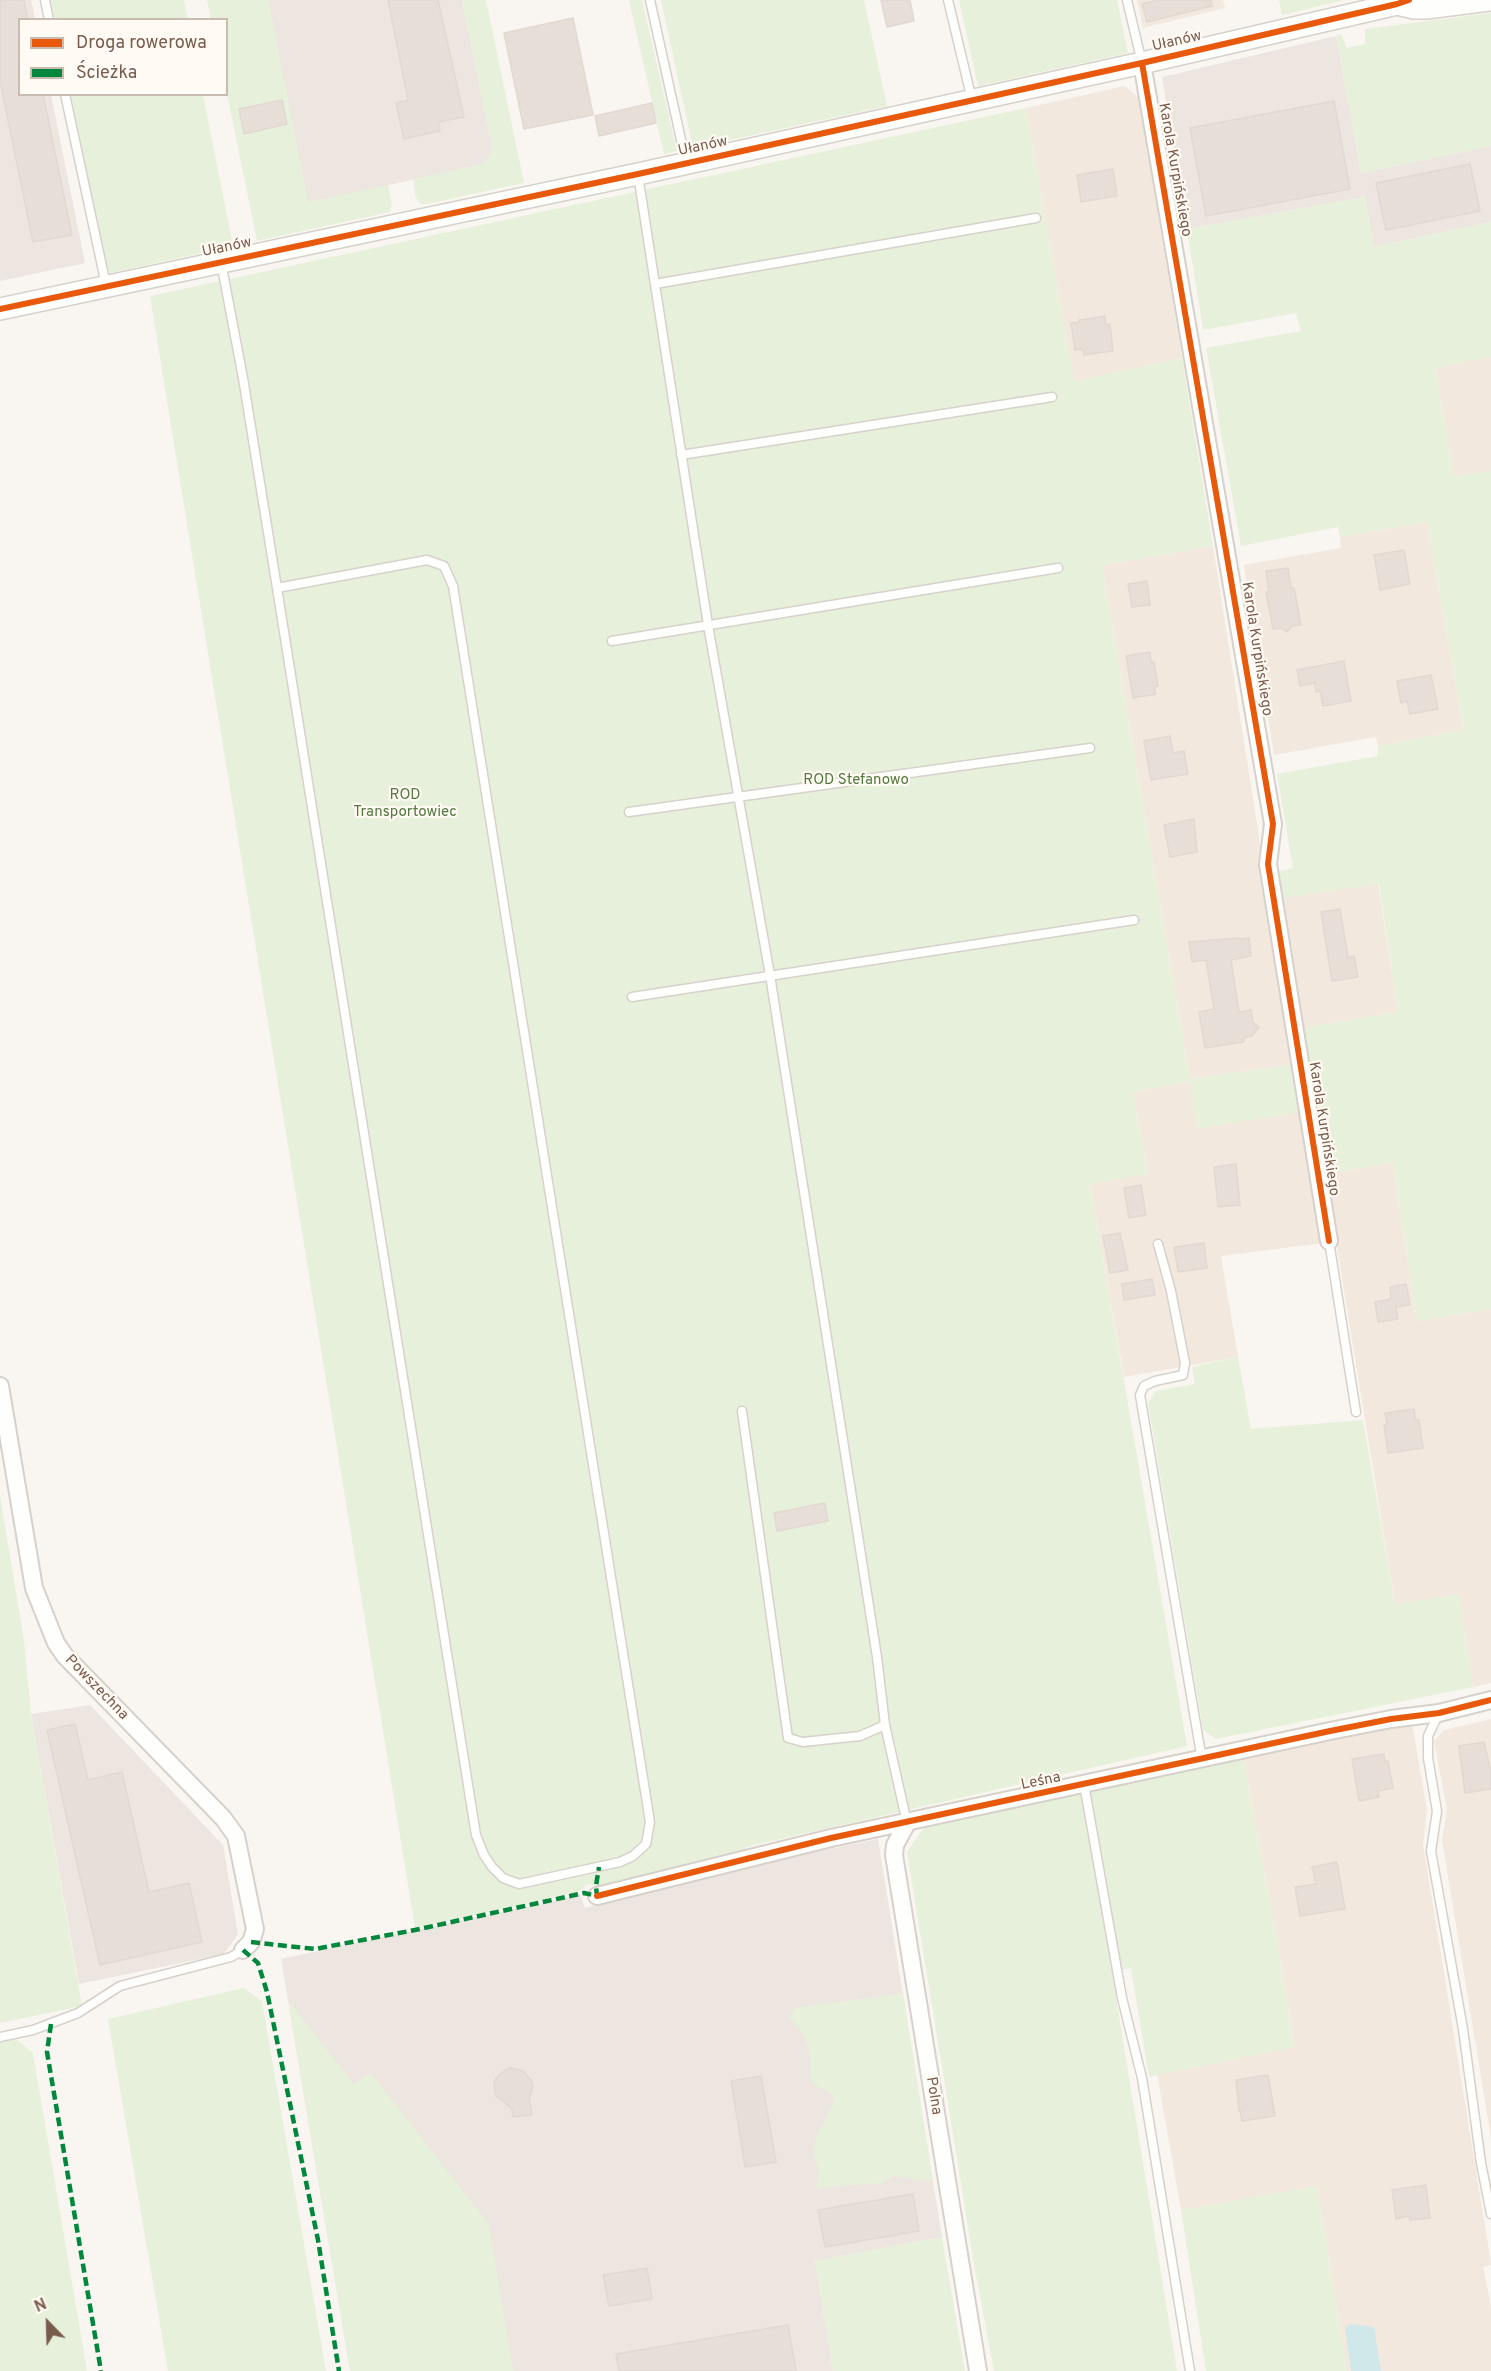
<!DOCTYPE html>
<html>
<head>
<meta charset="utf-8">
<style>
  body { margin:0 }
  #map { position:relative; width:1491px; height:2371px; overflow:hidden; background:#f9f5f0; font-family:Overpass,sans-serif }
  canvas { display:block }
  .legend { position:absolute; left:18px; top:18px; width:210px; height:78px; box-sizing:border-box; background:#fffaf3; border:2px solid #cabbb1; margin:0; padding:8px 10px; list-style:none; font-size:18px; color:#7a5c4d }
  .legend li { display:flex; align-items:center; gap:12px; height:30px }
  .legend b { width:30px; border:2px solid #cabbb1 }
  .north { position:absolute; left:18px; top:2293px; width:60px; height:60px; -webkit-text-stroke:4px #fffaf3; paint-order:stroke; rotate:337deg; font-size:16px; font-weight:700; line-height:24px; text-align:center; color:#7a5c4d }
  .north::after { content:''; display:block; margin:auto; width:21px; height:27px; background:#7a5c4d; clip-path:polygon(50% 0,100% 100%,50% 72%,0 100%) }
</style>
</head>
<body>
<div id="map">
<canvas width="1491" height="2371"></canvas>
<ul class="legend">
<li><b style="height:8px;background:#e8590c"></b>Droga rowerowa</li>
<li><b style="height:8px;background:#00873e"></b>Ścieżka</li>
</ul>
<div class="north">N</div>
</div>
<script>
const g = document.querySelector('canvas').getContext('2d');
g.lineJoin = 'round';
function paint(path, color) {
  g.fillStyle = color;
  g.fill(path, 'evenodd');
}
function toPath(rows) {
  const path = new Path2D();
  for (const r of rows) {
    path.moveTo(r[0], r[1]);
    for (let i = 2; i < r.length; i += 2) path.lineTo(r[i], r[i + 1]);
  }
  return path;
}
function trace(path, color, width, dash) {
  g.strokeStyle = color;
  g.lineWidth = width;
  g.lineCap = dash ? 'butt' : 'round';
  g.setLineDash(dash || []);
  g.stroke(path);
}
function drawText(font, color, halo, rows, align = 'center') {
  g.font = font + ' Overpass,sans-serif';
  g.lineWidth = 4.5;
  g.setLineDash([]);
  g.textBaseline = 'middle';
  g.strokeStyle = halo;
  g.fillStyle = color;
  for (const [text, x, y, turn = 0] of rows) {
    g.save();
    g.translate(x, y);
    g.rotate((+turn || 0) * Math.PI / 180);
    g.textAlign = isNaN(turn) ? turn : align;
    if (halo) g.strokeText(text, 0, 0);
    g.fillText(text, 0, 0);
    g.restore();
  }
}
paint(toPath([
  [1137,0,1223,0,1225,8,1143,28],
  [1125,86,1138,97,1182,358,1074,382,1026,108],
  [1491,357,1491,471,1454,477,1435,367],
  [1427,522,1464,730,1378,746,1376,737,1274,755,1244,565,1341,548,1340,537],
  [1213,546,1295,1064,1190,1079,1102,565],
  [1378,883,1398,1012,1303,1028,1283,898],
  [1190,1082,1302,1112,1323,1243,1221,1256,1238,1357,1124,1377,1090,1184,1148,1173,1133,1092],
  [1393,1163,1417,1321,1491,1309,1491,1683,1473,1687,1459,1595,1395,1604,1325,1174],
  [1491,1719,1491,2138,1442,1840,1447,1809,1434,1741,1444,1730],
  [1412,1723,1427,1810,1423,1844,1491,2263,1491,2265,1483,2267,1491,2306,1491,2371,1347,2371,1317,2187,1181,2210,1157,2074,1294,2046,1277,1940,1243,1756]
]), '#f2e8de');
paint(toPath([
  [0,0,31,0,35,19,20,20,20,94,51,95,85,263,0,281],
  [268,0,462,0,493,152,483,164,308,203],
  [1336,36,1361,173,1491,146,1491,222,1374,247,1365,197,1187,229,1162,77],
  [90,1705,223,1845,238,1934,224,1954,79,1984,31,1714],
  [878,1839,942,2237,815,2261,833,2371,350,2371,281,1959,580,1895,585,1908,749,1866]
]), '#ede5e0');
paint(toPath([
  [51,0,184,0,188,19,55,19],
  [207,0,268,0,308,202,388,185,392,205,390,212,257,241,227,93,226,20,211,19],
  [462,0,486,0,524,183,422,205,416,198,413,179,483,164,493,152],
  [629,0,642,0,677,151,664,154],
  [661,0,864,0,887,106,693,148],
  [959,0,1117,0,1128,53,978,86],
  [1279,0,1345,0,1282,15],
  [1491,13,1491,146,1361,173,1336,36,1341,34,1347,48,1365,44,1365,29],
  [71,95,203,95,233,246,111,273,107,269],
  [1026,108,1074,381,1182,358,1213,546,1102,565,1190,1079,1295,1064,1302,1112,1197,1129,1190,1082,1133,1092,1148,1174,1090,1184,1187,1746,745,1847,747,1855,604,1888,588,1884,578,1892,415,1928,150,296],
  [1365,197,1374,247,1491,222,1491,357,1435,368,1454,476,1491,471,1491,1309,1417,1321,1393,1163,1325,1174,1303,1028,1398,1012,1379,884,1283,898,1277,872,1293,868,1277,774,1378,756,1378,746,1464,730,1427,522,1340,537,1338,527,1241,546,1206,348,1301,331,1296,313,1203,330,1187,229],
  [1238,1357,1251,1429,1363,1420,1395,1604,1459,1594,1473,1687,1216,1739,1203,1730,1148,1403,1156,1391,1195,1384,1192,1367],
  [0,1496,24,1641,31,1714,82,2006,0,2023],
  [1243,1756,1277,1940,1294,2047,1149,2077,1131,1968,1121,1970,1089,1789],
  [1082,1792,1089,1832,1177,2371,994,2371,975,2270,907,1852,924,1828],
  [244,1988,262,2001,326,2371,168,2371,108,2019],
  [903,1993,933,2182,894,2176,882,2183,817,2188,818,2169,813,2152,816,2137,834,2100,829,2091,814,2085,810,2078,810,2055,805,2037,789,2017,795,2008],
  [288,2000,354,2084,371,2073,489,2224,513,2371,350,2371],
  [16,2039,33,2053,87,2371,0,2371,0,2042],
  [1317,2186,1347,2371,1206,2371,1181,2210],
  [942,2237,965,2371,833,2371,815,2261]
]), '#e7f0db');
paint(toPath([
  [1353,2324,1374,2327,1381,2371,1351,2371,1345,2327]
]), '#d0e8ea');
const building = toPath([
  [0,0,24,0,28,20,20,20,20,94,43,94,72,235,33,242,0,81,0,0],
  [388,0,438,0,464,117,438,122,440,131,404,139,396,103,408,100,388,0],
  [881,0,910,0,914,21,887,27,881,0],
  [1158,0,1211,0,1212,6,1147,22,1142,4,1158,0],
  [573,18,593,115,524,129,504,33,573,18],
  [282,100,287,124,244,134,239,109,282,100],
  [1334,101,1350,189,1206,216,1190,128,1334,101],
  [652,103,656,123,599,136,595,116,652,103],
  [1470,164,1480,211,1386,230,1376,183,1470,164],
  [1113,169,1117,196,1081,202,1077,175,1113,169],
  [1105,316,1106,325,1110,324,1113,351,1084,355,1083,349,1075,350,1071,323,1080,322,1079,320,1105,316],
  [1404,550,1410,584,1380,590,1374,555,1404,550],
  [1288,568,1291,588,1294,588,1301,625,1292,626,1287,632,1281,628,1273,629,1266,592,1269,592,1266,571,1288,568],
  [1147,581,1150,605,1132,607,1128,584,1147,581],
  [1150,652,1151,663,1154,662,1158,686,1154,687,1156,694,1133,698,1126,656,1150,652],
  [1344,661,1351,701,1323,706,1320,691,1316,692,1315,683,1300,686,1297,670,1344,661],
  [1431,675,1438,709,1410,714,1407,701,1401,703,1397,681,1431,675],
  [1170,736,1173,753,1184,751,1188,774,1151,780,1144,741,1170,736],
  [1194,819,1197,852,1170,857,1164,825,1194,819],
  [1340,909,1348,957,1354,956,1358,977,1332,981,1321,912,1340,909],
  [1239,938,1239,939,1249,938,1251,956,1231,960,1239,1012,1251,1010,1253,1022,1259,1027,1252,1036,1243,1038,1244,1042,1205,1048,1199,1012,1214,1009,1206,960,1192,962,1189,942,1239,938],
  [1236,1164,1240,1205,1218,1207,1214,1167,1236,1164],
  [1141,1185,1146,1215,1129,1218,1124,1188,1141,1185],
  [1120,1233,1128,1270,1110,1273,1103,1236,1120,1233],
  [1204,1243,1207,1268,1178,1272,1174,1247,1204,1243],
  [1152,1279,1155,1295,1124,1300,1122,1284,1152,1279],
  [1406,1284,1410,1305,1396,1307,1398,1319,1378,1322,1375,1302,1391,1299,1390,1287,1406,1284],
  [1414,1409,1416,1420,1419,1420,1423,1448,1388,1453,1384,1425,1387,1424,1385,1413,1414,1409],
  [825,1503,828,1521,777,1531,774,1513,825,1503],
  [75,1724,88,1780,122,1772,149,1892,189,1883,202,1942,100,1965,47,1730,75,1724],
  [1484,1742,1491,1772,1491,1789,1465,1793,1459,1746,1484,1742],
  [1384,1754,1385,1761,1388,1761,1393,1788,1378,1791,1379,1797,1359,1801,1352,1759,1384,1754],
  [1337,1862,1345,1909,1300,1916,1295,1887,1316,1884,1312,1867,1337,1862],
  [511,2068,523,2071,531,2080,533,2087,529,2098,532,2115,513,2117,512,2109,496,2096,494,2084,496,2078,505,2070,511,2068],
  [1268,2075,1275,2116,1242,2121,1240,2110,1239,2111,1236,2080,1268,2075],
  [761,2076,776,2162,745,2167,731,2081,761,2076],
  [1426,2185,1430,2218,1410,2220,1409,2216,1396,2219,1392,2190,1426,2185],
  [913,2194,919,2231,825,2247,818,2210,913,2194],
  [647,2268,652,2299,609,2306,603,2275,647,2268],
  [788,2325,796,2371,619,2371,616,2354,788,2325]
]);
paint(building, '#e6ded7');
trace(building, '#e2d8d2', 1.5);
const service = toPath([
  [45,0,49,20],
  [650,0,686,162],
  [948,0,972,100],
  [1127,0,1142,63],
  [65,94,106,285],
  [638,175,708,625,770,975,877,1657,885,1725,860,1736,803,1742,788,1738,742,1411],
  [221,262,243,378,277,588,476,1835,484,1855,492,1867,503,1878,519,1884,620,1862,633,1856,646,1844,650,1822,453,586,444,566,427,560,277,588],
  [655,284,1036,218],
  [681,455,1052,397],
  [612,641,1058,568],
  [629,812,1090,748],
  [632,997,1134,920],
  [1329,1241,1356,1412],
  [1158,1244,1171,1291,1185,1363,1183,1375,1155,1381,1144,1386,1140,1395,1202,1760],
  [1439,1713,1428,1736,1428,1758,1437,1811,1431,1851,1463,2029,1481,2163,1491,2214],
  [885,1725,907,1823],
  [1084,1784,1122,1998,1142,2078,1190,2371],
  [0,2037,33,2030,78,2013,120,1986,231,1957,243,1950]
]);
const minor = toPath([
  [1142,63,1273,824,1268,864,1329,1241],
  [0,1386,34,1588,56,1643,65,1656,223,1818,236,1836,255,1929,251,1942,243,1950],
  [907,1823,895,1845,894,1855,978,2371],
  [597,1896,831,1838,1330,1731,1391,1719,1439,1713,1491,1700]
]);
const tertiary = toPath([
  [1397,4,1414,8,1426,8,1489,0],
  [0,309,638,174,1142,63,1397,4,1409,0]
]);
trace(service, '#d7d1cb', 11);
trace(minor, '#d7d1cb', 20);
trace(tertiary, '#d7d1cb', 24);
trace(service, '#fefefd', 8);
trace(minor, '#fefefd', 16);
trace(tertiary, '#fefefd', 21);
trace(toPath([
  [251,1942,315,1949,415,1930,584,1893,597,1896,596,1886,599,1867],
  [243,1950,258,1963,267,1992,318,2240,339,2371],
  [51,2024,47,2052,101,2371]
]), '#00873e', 4.5, [9, 4.5]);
trace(toPath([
  [1142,63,1273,824,1268,864,1329,1241],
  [0,309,638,174,1142,63,1397,4,1409,0],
  [597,1896,831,1838,1330,1731,1391,1719,1439,1713,1491,1700]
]), '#e8590c', 6);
drawText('15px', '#7a5c4d', '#fffaf3', [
  ["Ułanów",1177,42,-13],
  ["Ułanów",703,147,-12],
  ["Karola Kurpińskiego",1174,170,80],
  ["Ułanów",227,248,-12],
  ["Karola Kurpińskiego",1256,649,81],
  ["Karola Kurpińskiego",1323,1129,81],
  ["Powszechna",96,1688,46],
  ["Leśna",1041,1782,-12],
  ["Polna",933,2096,81]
]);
drawText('15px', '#537a41', '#fffaf3', [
  ["ROD Stefanowo",856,781],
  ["ROD",405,796],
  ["Transportowiec",405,813]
]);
</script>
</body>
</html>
